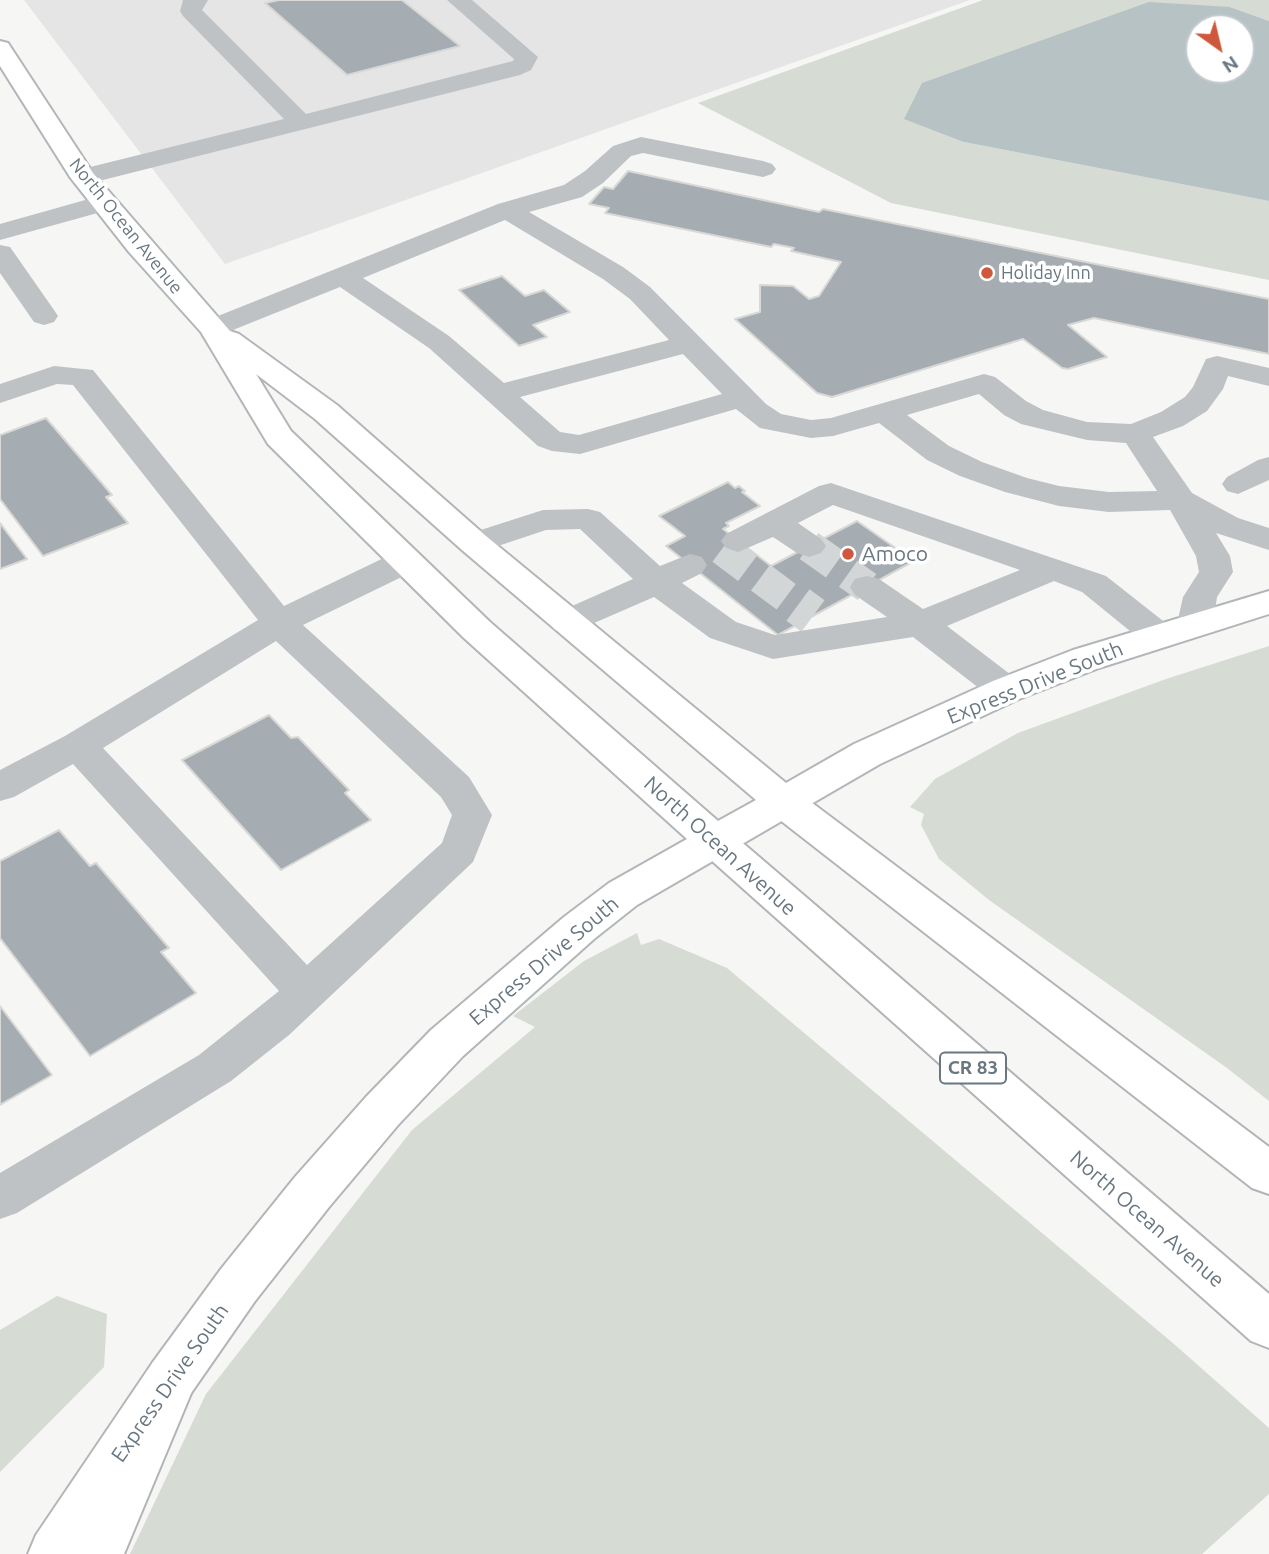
<!DOCTYPE html>
<html>
<head>
<meta charset="utf-8">
<style>
  body { margin:0 }
  #map { position:relative; width:1269px; height:1554px; overflow:hidden; background:#f6f6f4; font-family:Ubuntu,sans-serif }
  canvas { display:block }
  .north { position:absolute; left:1185px; top:14px; width:70px; height:70px; box-sizing:border-box; background:#fff; border:2px solid #c3c9cd; border-radius:50%; rotate:146deg; font-size:19px; font-weight:700; line-height:28px; text-align:center; color:#697781 }
  .north::after { content:''; display:block; margin:auto; width:24px; height:32px; background:#cf573b; clip-path:polygon(50% 0,100% 100%,50% 72%,0 100%) }
</style>
</head>
<body>
<div id="map">
<canvas width="1269" height="1554"></canvas>
<div class="north">N</div>
</div>
<script>
const g = document.querySelector('canvas').getContext('2d');
g.lineJoin = 'round';
function paint(path, color) {
  g.fillStyle = color;
  g.fill(path, 'evenodd');
}
function toPath(rows) {
  const path = new Path2D();
  for (const r of rows) {
    path.moveTo(r[0], r[1]);
    for (let i = 2; i < r.length; i += 2) path.lineTo(r[i], r[i + 1]);
  }
  return path;
}
function trace(path, color, width, dash) {
  g.strokeStyle = color;
  g.lineWidth = width;
  g.lineCap = dash ? 'butt' : 'round';
  g.setLineDash(dash || []);
  g.stroke(path);
}
function drawText(font, color, halo, rows, align = 'center') {
  g.font = font + ' Ubuntu,sans-serif';
  g.lineWidth = 7;
  g.setLineDash([]);
  g.textBaseline = 'middle';
  g.strokeStyle = halo;
  g.fillStyle = color;
  for (const [text, x, y, turn = 0] of rows) {
    g.save();
    g.translate(x, y);
    g.rotate((+turn || 0) * Math.PI / 180);
    g.textAlign = isNaN(turn) ? turn : align;
    if (halo) g.strokeText(text, 0, 0);
    g.fillText(text, 0, 0);
    g.restore();
  }
}
paint(toPath([
  [24,0,970,0,225,264]
]), '#e4e5e4');
paint(toPath([
  [983,0,1269,0,1269,21,1230,7,964,142,1269,201,1269,280,891,203,698,103],
  [1269,646,1269,1101,1227,1068,989,900,939,859,921,825,924,814,910,807,935,779,1018,733,1166,679],
  [637,933,641,945,659,939,727,968,1174,1344,1269,1428,1269,1494,1202,1554,130,1554,206,1394,412,1130,535,1027,513,1016,584,961],
  [57,1296,107,1314,104,1367,0,1472,0,1330]
]), '#d6dbd3');
paint(toPath([
  [1149,2,1230,7,1269,21,1269,201,964,142,904,119,922,83],
  [1199,28,1241,28,1241,70,1199,70]
]), '#b7c2c5');
const building = toPath([
  [279,0,402,0,460,46,347,75,265,3,279,0],
  [628,171,819,212,823,209,1269,299,1269,354,1094,318,1068,325,1107,357,1068,369,1062,368,1023,339,832,397,817,393,735,319,760,312,760,285,793,286,809,299,819,296,841,262,791,251,794,248,774,244,771,247,605,213,609,208,589,204,604,187,613,189,628,171],
  [502,276,525,296,544,290,570,312,533,325,547,337,519,346,459,290,502,276],
  [46,418,112,495,106,497,128,523,43,556,0,499,0,435,46,418],
  [728,482,735,488,739,486,745,491,742,492,760,506,726,523,729,526,723,529,771,566,857,521,914,561,778,635,666,546,685,536,659,516,728,482],
  [0,523,27,559,0,569,0,523],
  [269,715,291,738,298,737,349,790,345,793,371,820,281,870,182,760,269,715],
  [59,830,90,866,96,863,169,948,161,952,196,993,90,1056,0,938,0,861,59,830],
  [0,1006,52,1075,0,1105,0,1006]
]);
paint(building, '#a6adb2');
trace(building, '#d8d8d6', 2);
trace(toPath([
  [809,546,867,587],
  [722,549,800,607]
]), '#d3d6d7', 32, [32, 16]);
trace(toPath([
  [798,605,813,616]
]), '#d3d6d7', 39, [39, 19]);
const major = toPath([
  [0,41,8,43,93,173,230,331,239,334,337,405,486,536,786,783,854,744,993,681,1073,650,1269,591,1269,614,1099,668,1019,699,880,764,637,905,594,939,463,1056,398,1125,329,1207,255,1301,189,1396,87,1554,28,1554,36,1535,153,1362,221,1269,295,1177,366,1097,431,1030,564,917,609,883,687,839,464,638,268,444,201,332,129,252,70,177,0,66,0,41],
  [256,374,315,419,462,550,756,800,718,821,490,622,291,431,256,374]
]);
const highway = toPath([
  [785,789,799,793,1269,1147,1269,1194,1252,1188,771,813,765,803,771,793,785,789],
  [716,827,730,832,1269,1294,1269,1348,1251,1341,702,852,696,842,702,832,716,827],
  [171,1355,189,1362,197,1379,124,1554,70,1554,153,1362,171,1355]
]);
trace(major, '#b2b6b9', 4);
trace(highway, '#b2b5b8', 4);
paint(toPath([
  [183,0,208,0,202,10,306,114,513,61,514,59,447,0,472,0,538,57,531,70,520,75,83,185,74,183,70,177,74,171,284,119,183,16,180,11,183,0],
  [641,137,763,161,772,164,776,169,772,174,763,177,643,153,631,156,603,183,582,197,529,212,623,267,650,287,766,404,781,414,811,420,831,418,984,374,995,377,1026,401,1043,410,1087,422,1131,424,1161,412,1185,397,1193,387,1206,359,1217,356,1269,368,1269,386,1228,376,1223,389,1207,411,1183,426,1153,437,1192,493,1238,518,1269,528,1269,550,1216,533,1230,556,1233,572,1217,597,1213,624,1207,632,1195,636,1183,632,1177,624,1183,597,1199,572,1196,556,1170,510,1109,512,1059,506,1005,492,960,476,927,460,879,423,833,436,811,438,760,428,736,409,580,454,552,451,538,446,429,348,340,287,223,334,213,337,203,334,198,328,203,322,498,204,564,185,585,171,613,146,641,137],
  [505,220,603,279,630,299,669,340,504,383,449,336,363,278,505,220],
  [683,354,722,394,579,435,560,432,520,397,683,354],
  [979,394,1004,415,1021,424,1087,440,1126,443,1157,491,1109,492,1059,486,1027,478,982,462,949,446,907,415,979,394],
  [103,195,112,197,116,203,112,209,0,240,0,224,103,195],
  [0,245,10,247,54,310,58,316,54,322,44,325,34,322,0,273,0,245],
  [54,366,93,370,284,606,392,554,404,551,416,554,421,562,416,570,303,625,469,777,492,815,473,862,289,1035,231,1081,17,1213,0,1219,0,1173,199,1055,279,991,73,764,14,797,0,801,0,770,65,736,258,620,73,385,57,384,0,403,0,384,54,366],
  [276,641,441,797,452,815,442,843,307,965,103,748,276,641],
  [1269,457,1269,480,1238,494,1227,491,1222,484,1227,477,1258,460,1269,457],
  [831,483,1106,576,1172,628,1177,636,1172,644,1159,648,1146,644,1082,592,1054,581,947,626,1019,681,1024,690,1019,699,1006,703,993,699,913,637,773,659,710,638,654,597,578,630,566,634,554,630,548,622,554,614,633,579,580,529,546,530,474,554,462,550,457,543,462,536,543,510,588,509,600,512,660,566,690,554,702,557,707,565,702,573,682,583,736,622,775,635,887,617,855,595,850,587,855,579,867,576,879,579,923,609,1020,570,833,505,798,523,821,539,826,546,821,553,809,557,797,553,773,537,738,552,726,548,721,541,726,534,819,486,831,483]
]), '#bec2c5');
paint(major, '#fff');
paint(highway, '#fff');
for (const [x, y, r, color] of [
  [987,273,7,"#cf573b"],
  [848,554,7,"#cf573b"]
]) {
  const dot = new Path2D();
  dot.arc(x, y, r, 0, 2 * Math.PI);
  g.fillStyle = color;
  g.fill(dot);
  trace(dot, '#fff', 2.5);
}
drawText('18px', '#697781', '#fff', [
  ["North Ocean Avenue",126,226,51]
]);
drawText('18px', '#697781', '#fff', [
  ["Holiday Inn",1001,273]
], 'left');
for (const [x, y, w] of [
  [973,1068,66]
]) {
  const box = new Path2D();
  box.roundRect(x - w / 2, y - 15.5, w, 31, 5);
  g.fillStyle = '#fff';
  g.fill(box);
  trace(box, '#697781', 2);
}
drawText('bold 19px', '#697781', null, [
  ["CR 83",973,1068]
]);
drawText('21px', '#697781', '#fff', [
  ["Amoco",862,554]
], 'left');
drawText('21px', '#697781', '#fff', [
  ["Express Drive South",1035,683,-22],
  ["North Ocean Avenue",720,846,42],
  ["Express Drive South",544,961,-40],
  ["North Ocean Avenue",1147,1219,41],
  ["Express Drive South",170,1383,-55]
]);
</script>
</body>
</html>
